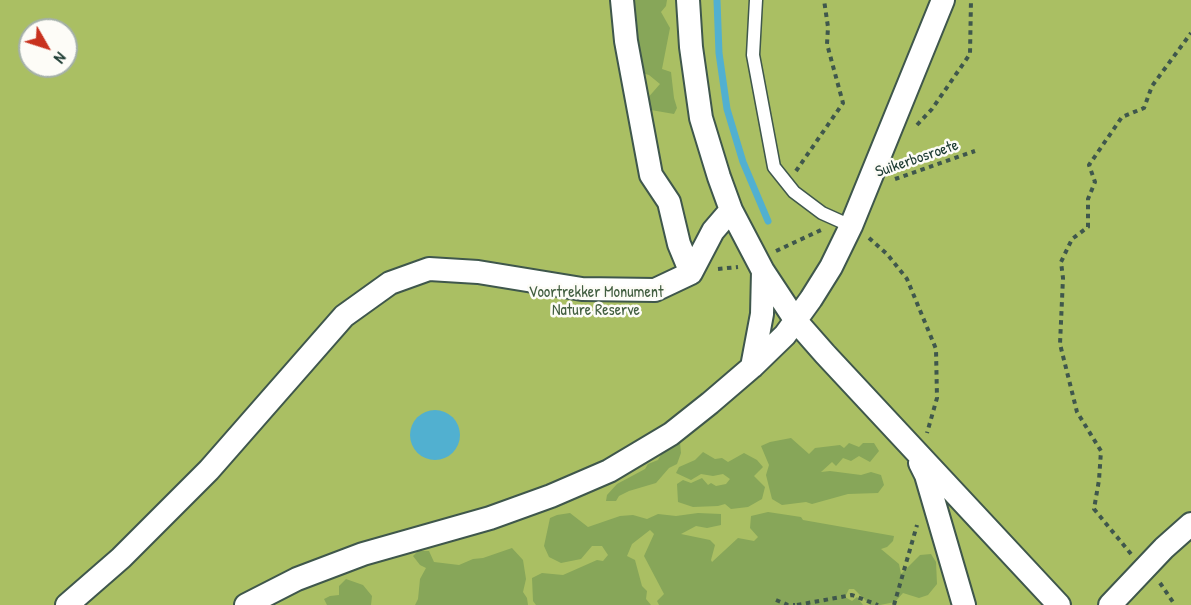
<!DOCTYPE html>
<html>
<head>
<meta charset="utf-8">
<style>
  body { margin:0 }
  #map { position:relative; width:1191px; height:605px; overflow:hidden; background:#f6e9d4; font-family:"Patrick Hand",sans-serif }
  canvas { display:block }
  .north { position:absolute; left:18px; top:18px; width:60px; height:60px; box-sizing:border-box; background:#fdfcf7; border:2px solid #a4b0a9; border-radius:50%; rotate:129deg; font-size:16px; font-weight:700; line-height:24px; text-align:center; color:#1f3d34 }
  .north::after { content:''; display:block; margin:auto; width:21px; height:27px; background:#c8321e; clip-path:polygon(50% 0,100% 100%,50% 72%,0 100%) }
</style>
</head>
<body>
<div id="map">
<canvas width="1191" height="605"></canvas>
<div class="north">N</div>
</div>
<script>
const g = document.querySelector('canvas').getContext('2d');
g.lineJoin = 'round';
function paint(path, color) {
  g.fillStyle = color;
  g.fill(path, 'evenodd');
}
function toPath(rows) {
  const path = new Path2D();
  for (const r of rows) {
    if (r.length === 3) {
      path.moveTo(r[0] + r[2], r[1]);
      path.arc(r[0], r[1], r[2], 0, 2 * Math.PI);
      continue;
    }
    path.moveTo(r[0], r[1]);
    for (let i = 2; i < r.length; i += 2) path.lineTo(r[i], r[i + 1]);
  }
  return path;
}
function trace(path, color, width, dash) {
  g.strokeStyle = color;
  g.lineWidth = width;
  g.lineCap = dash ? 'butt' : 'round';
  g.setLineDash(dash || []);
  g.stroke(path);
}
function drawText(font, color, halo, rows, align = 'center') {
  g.font = font + ' "Patrick Hand",sans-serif';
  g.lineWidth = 5;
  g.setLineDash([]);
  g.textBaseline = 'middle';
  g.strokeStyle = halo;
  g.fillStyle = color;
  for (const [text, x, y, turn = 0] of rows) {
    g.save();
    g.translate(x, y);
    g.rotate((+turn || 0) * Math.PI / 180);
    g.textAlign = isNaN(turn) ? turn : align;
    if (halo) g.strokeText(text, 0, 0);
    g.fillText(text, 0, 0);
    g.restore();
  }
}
paint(toPath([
  [0,0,1191,0,1191,605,0,605],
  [30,30,66,30,66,66,30,66]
]), '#aabf63');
paint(toPath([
  [633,0,667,0,666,6,661,12,670,28,662,69,671,72,674,98,677,108,674,114,651,110,646,104,646,100,660,84,649,75,638,72],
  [791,438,809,454,815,448,840,445,844,448,849,443,859,447,863,443,874,443,879,451,870,462,859,456,851,461,843,458,836,466,832,462,821,472,830,471,861,475,871,472,881,475,884,485,878,493,848,494,812,504,806,502,782,505,772,499,766,475,769,465,761,446,770,442],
  [668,442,680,442,681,453,677,464,669,468,656,483,629,491,619,496,616,501,606,501,607,495,617,484,645,469,648,464,658,460],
  [703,452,715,459,722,458,728,462,744,453,757,460,763,467,754,476,765,487,762,499,748,507,731,509,725,504,718,506,693,507,678,502,677,484,683,480,691,483,702,478,708,485,711,483,716,486,726,484,730,479,723,474,713,476,701,474,691,480,676,473,679,467,695,460],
  [768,512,801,517,803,520,894,536,893,541,887,547,881,549,899,564,901,574,920,555,931,554,936,562,937,584,928,595,919,598,903,593,895,602,880,605,870,605,854,589,849,589,845,597,852,601,857,597,863,605,659,605,657,601,664,594,644,556,654,534,650,530,632,544,627,556,635,560,642,586,647,591,646,599,651,605,536,605,533,601,532,578,542,573,563,575,597,560,603,561,608,555,602,546,592,546,581,559,561,563,549,557,544,546,550,518,557,515,570,513,588,527,620,516,633,515,647,519,658,514,676,516,698,513,721,514,721,525,707,528,696,526,681,534,710,540,715,545,711,560,712,562,738,538,754,541,758,537,750,528,751,516],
  [512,548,523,560,526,579,523,592,527,598,528,605,415,605,418,599,420,579,426,568,420,565,413,556,418,551,429,551,434,562,459,565,473,559,483,558],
  [346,579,363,585,372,596,371,605,327,605,324,599,330,596,339,595,339,586]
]), '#87a659');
paint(toPath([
  [435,435,25]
]), '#51b0d0');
trace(toPath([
  [717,0,719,53,727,109,743,162,768,221]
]), '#51b0d0', 7);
const lane = toPath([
  [756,0,753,55,774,167,794,192,822,213,851,226]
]);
const street = toPath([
  [622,0,626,41,651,175,669,202,679,244,691,273],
  [688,0,691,47,701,118,719,177,731,210,763,271,796,321,825,354,1059,605],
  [752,367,762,314,763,271],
  [920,463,926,475,964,605],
  [67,605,121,558,209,470,344,316,390,283,429,269,478,272,582,289,655,290,691,273,713,231,731,210],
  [246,605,297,579,363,554,490,518,551,496,609,471,671,434,710,403,752,367,785,335,811,299,831,267,851,226,943,0],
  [1110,605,1164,548,1191,524]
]);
trace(lane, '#3f574c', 15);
trace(street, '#3f574c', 26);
trace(toPath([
  [917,125,932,109,970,54,971,0],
  [796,171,843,103,827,44,828,27,824,0],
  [895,179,975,151],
  [869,238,887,254,907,279,936,349,937,398,927,433],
  [776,251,821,230],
  [718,269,738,267],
  [1131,554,1094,509,1099,480,1101,451,1077,412,1060,344,1063,278,1061,262,1072,239,1088,227,1088,199,1095,182,1089,165,1122,117,1144,108,1152,86,1191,33],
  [1160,583,1175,605],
  [776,600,788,605,795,605],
  [797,605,852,595,878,605],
  [894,605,917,525]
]), '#3f574c', 4, [4.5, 4.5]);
trace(lane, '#fff', 12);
trace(street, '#fff', 22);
drawText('16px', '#1f3d34', '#fdfcf7', [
  ["Suikerbosroete",917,159,-19]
]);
drawText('16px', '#425e40', '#fdfcf7', [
  ["Voortrekker Monument",596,293],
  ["Nature Reserve",596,311]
]);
</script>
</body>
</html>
